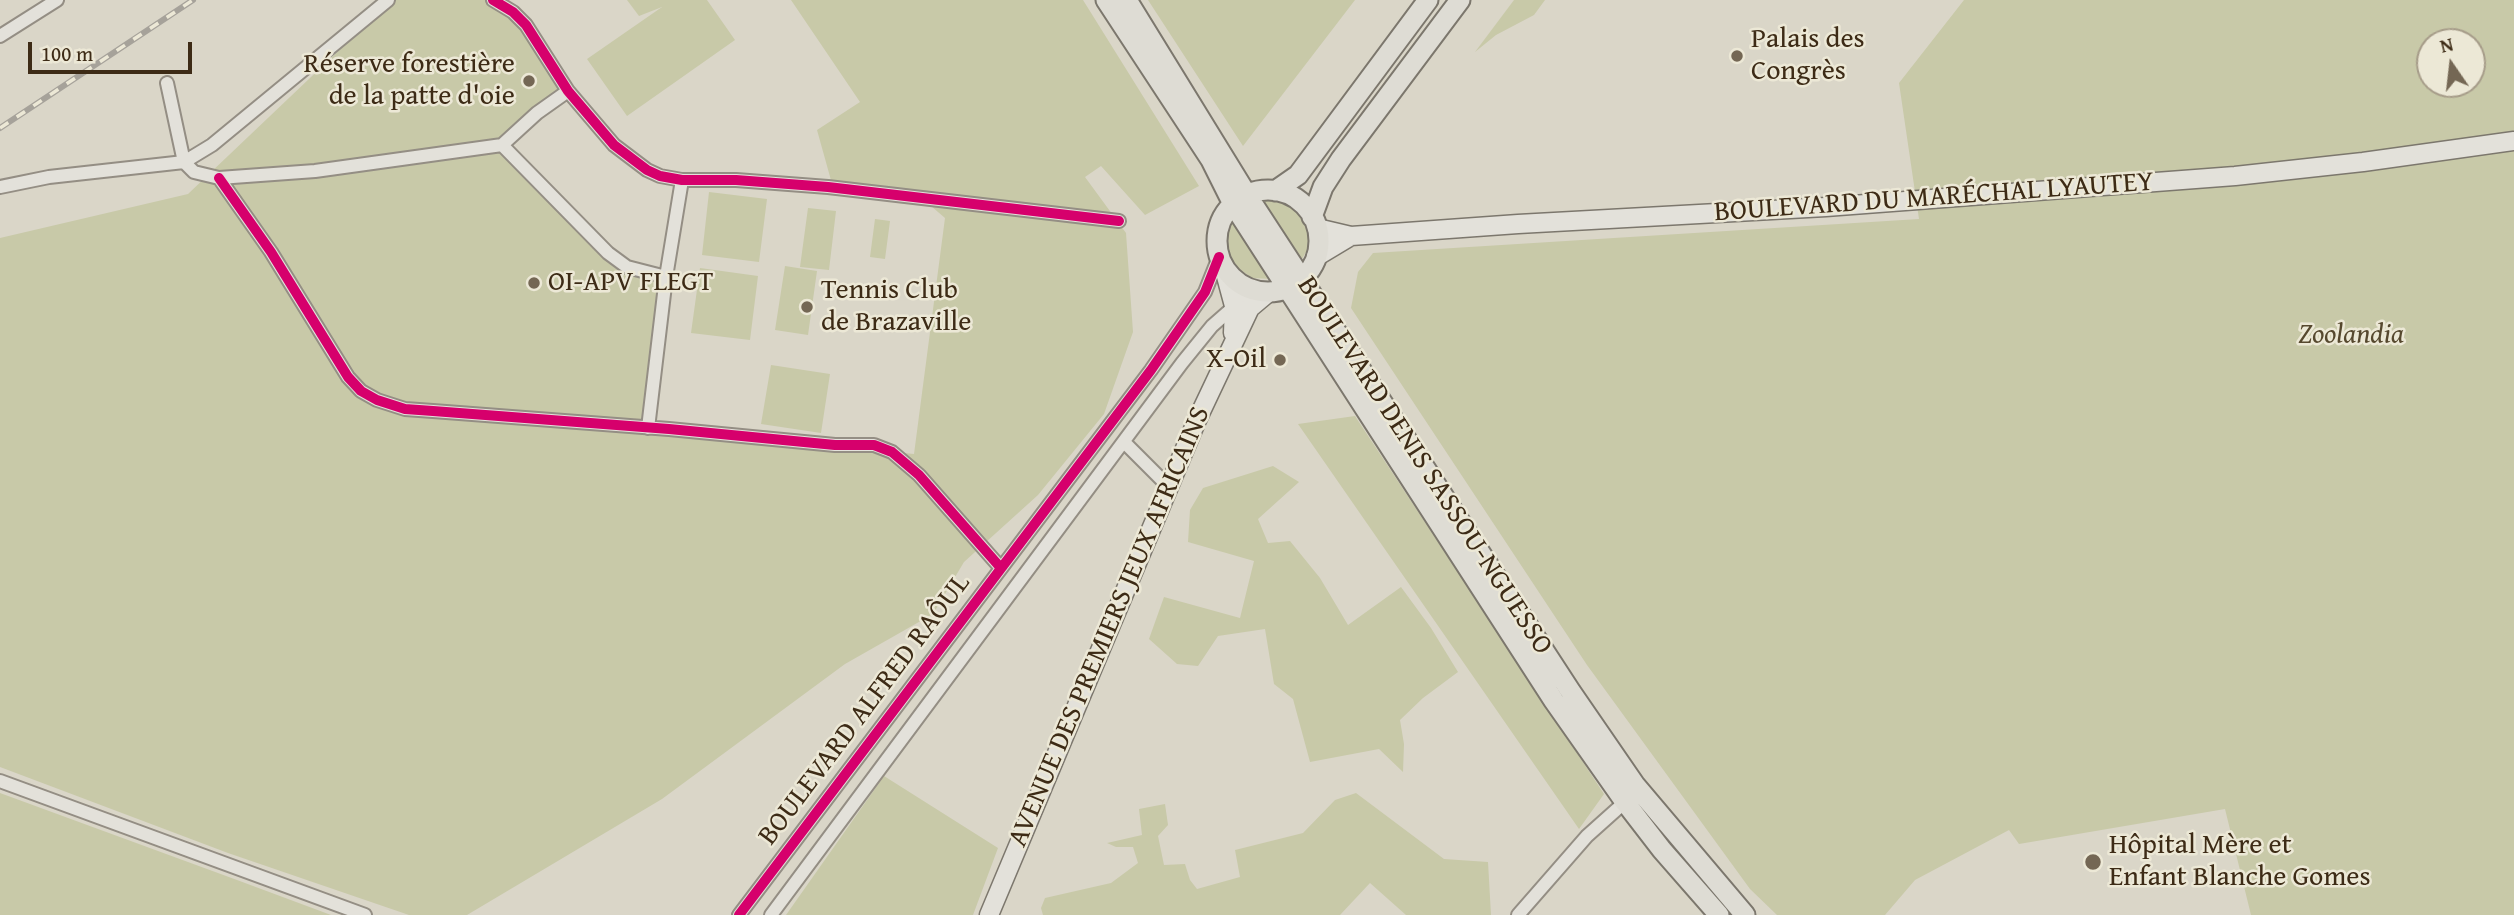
<!DOCTYPE html>
<html>
<head>
<meta charset="utf-8">
<style>
  body { margin:0 }
  #map { position:relative; width:2514px; height:915px; overflow:hidden; background:#dad6c8; font-family:"Gentium Book Plus",serif }
  canvas { display:block }
  .north { position:absolute; left:2416px; top:28px; width:70px; height:70px; box-sizing:border-box; background:#ece8d6; border:2px solid #a69c89; border-radius:50%; rotate:346deg; font-size:19px; font-weight:700; line-height:28px; text-align:center; color:#3d2b16 }
  .north::after { content:''; display:block; margin:auto; width:24px; height:32px; background:#746754; clip-path:polygon(50% 0,100% 100%,50% 72%,0 100%) }
  .scale { position:absolute; left:28px; top:42px; width:164px; height:32px; box-sizing:border-box; border:4px solid #3d2b16; border-top:0; padding-left:9px; font-size:21px; line-height:24px; white-space:nowrap; color:#3d2b16; -webkit-text-stroke:5px #ece8d6; paint-order:stroke }
</style>
</head>
<body>
<div id="map">
<canvas width="2514" height="915"></canvas>
<div class="north">N</div>
<div class="scale">100 m</div>
</div>
<script>
const g = document.querySelector('canvas').getContext('2d');
g.lineJoin = 'round';
function paint(path, color) {
  g.fillStyle = color;
  g.fill(path, 'evenodd');
}
function toPath(rows) {
  const path = new Path2D();
  for (const r of rows) {
    if (r.length === 3) {
      path.moveTo(r[0] + r[2], r[1]);
      path.arc(r[0], r[1], r[2], 0, 2 * Math.PI);
      continue;
    }
    path.moveTo(r[0], r[1]);
    for (let i = 2; i < r.length; i += 2) path.lineTo(r[i], r[i + 1]);
  }
  return path;
}
function trace(path, color, width, dash) {
  g.strokeStyle = color;
  g.lineWidth = width;
  g.lineCap = dash ? 'butt' : 'round';
  g.setLineDash(dash || []);
  g.stroke(path);
}
function drawText(font, color, halo, rows, align = 'center') {
  g.font = font + ' "Gentium Book Plus",serif';
  g.lineWidth = 5;
  g.setLineDash([]);
  g.textBaseline = 'middle';
  g.strokeStyle = halo;
  g.fillStyle = color;
  for (const [text, x, y, turn = 0] of rows) {
    g.save();
    g.translate(x, y);
    g.rotate((+turn || 0) * Math.PI / 180);
    g.textAlign = isNaN(turn) ? turn : align;
    if (halo) g.strokeText(text, 0, 0);
    g.fillText(text, 0, 0);
    g.restore();
  }
}
paint(toPath([
  [392,0,493,0,512,12,568,91,502,144,608,253,666,277,648,427,914,454,945,218,924,200,834,191,817,130,860,102,791,0,1083,0,1199,186,1145,215,1101,166,1085,177,1126,233,1133,332,1104,414,1038,495,964,562,933,614,845,664,662,799,467,915,409,915,228,853,0,767,0,238,188,194],
  [627,0,707,0,735,40,627,116,587,59,662,7,639,16],
  [1148,0,1355,0,1243,146],
  [1514,0,1545,0,1534,15,1496,35,1475,52],
  [1964,0,2514,0,2514,915,2251,915,2225,809,2019,844,2009,830,1915,880,1885,915,1777,915,1750,889,1587,665,1351,308,1358,272,1373,253,1919,219,1899,83],
  [2430,42,2472,42,2472,84,2430,84],
  [709,192,767,199,759,262,702,255],
  [1269,196,1286,201,1297,207,1307,222,1310,245,1302,259,1260,199],
  [808,208,836,211,829,270,800,267],
  [1232,217,1273,279,1252,278,1234,265,1227,252,1225,233],
  [875,219,890,221,885,259,870,257],
  [785,266,817,271,808,335,775,330],
  [700,268,758,276,750,340,691,333],
  [771,365,830,374,821,433,761,424],
  [1355,416,1604,794,1579,829,1298,424],
  [1273,466,1299,482,1258,519,1268,543,1290,541,1320,578,1348,625,1401,587,1431,628,1458,672,1423,698,1400,720,1404,744,1403,772,1379,749,1310,762,1293,699,1274,684,1265,629,1218,636,1198,666,1177,664,1149,639,1164,597,1240,618,1254,561,1188,542,1190,510,1203,488],
  [884,776,998,848,973,915,786,915],
  [0,793,237,880,331,915,0,915],
  [1356,793,1444,859,1488,862,1491,915,1406,915,1370,883,1340,915,1043,915,1041,908,1045,898,1111,883,1138,863,1133,847,1116,847,1107,843,1142,835,1139,809,1165,804,1168,825,1158,836,1164,865,1185,864,1190,880,1197,889,1240,877,1235,850,1303,833,1335,800]
]), '#c8c9a8');
const street = toPath([
  [493,0,513,12,526,25,568,91,614,145,647,170,660,176,682,180,736,180,828,187,1119,221],
  [0,36,57,0],
  [167,83,184,162,194,172,219,178,315,171,502,145,537,113,568,91],
  [502,145,608,253,627,267,666,277,682,180],
  [219,178,271,252,348,377,361,391,377,400,405,409,433,411,669,429,835,445,874,445,892,452,919,475,1000,567],
  [0,187,49,177,184,162,212,145,388,0],
  [648,428,666,277],
  [1124,442,1168,486],
  [0,781,365,915],
  [739,915,1151,370,1205,292,1219,257],
  [771,915,1182,363,1212,326,1253,290],
  [1518,915,1587,836,1625,802]
]);
const secondary = toPath([
  [1317,228,1351,236,1518,224,1826,207,2235,176,2363,162,2514,141],
  [1316,257,1351,236],
  [1224,269,1234,306,1233,333],
  [989,915,1197,420,1250,308,1269,292]
]);
const primary = toPath([
  [1106,0,1211,160,1233,204,1554,701,1625,802,1662,850,1719,915],
  [1127,0,1247,195,1571,692,1635,785,1745,915],
  [1268,241,51],
  [1275,191,1298,175,1428,0],
  [1312,217,1323,187,1341,159,1460,0]
]);
trace(street, '#948e84', 16);
trace(secondary, '#7c776d', 21);
trace(primary, '#7c776d', 23);
trace(street, '#e3e1da', 12);
trace(secondary, '#e3e1da', 18);
trace(primary, '#dedcd4', 19);
const rail = toPath([
  [0,128,193,0]
]);
trace(rail, '#a6a29a', 6);
trace(rail, '#ece8d6', 3.5, [10]);
trace(toPath([
  [493,0,513,12,526,25,568,91,614,145,647,170,660,176,682,180,736,180,828,187,1119,221],
  [219,178,271,252,348,377,361,391,377,400,405,409,433,411,669,429,835,445,874,445,892,452,919,475,1000,567],
  [739,915,1151,370,1205,292,1219,257]
]), '#d6006c', 10);
for (const [x, y, r, color] of [
  [1737,56,7,"#746754"],
  [529,81,7,"#746754"],
  [534,283,7,"#746754"],
  [807,307,7,"#746754"],
  [1280,360,7,"#746754"],
  [2093,862,9,"#746754"]
]) {
  const dot = new Path2D();
  dot.arc(x, y, r, 0, 2 * Math.PI);
  g.fillStyle = color;
  g.fill(dot);
  trace(dot, '#ece8d6', 2.5);
}
drawText('28px', '#3d2b16', '#ece8d6', [
  ["Palais des",1751,40],
  ["Congrès",1751,72],
  ["Réserve forestière",515,65,"right"],
  ["de la patte d'oie",515,97,"right"],
  ["OI-APV FLEGT",548,283],
  ["Tennis Club",821,291],
  ["de Brazaville",821,323],
  ["X-Oil",1266,360,"right"],
  ["Hôpital Mère et",2109,846],
  ["Enfant Blanche Gomes",2109,878]
], 'left');
drawText('28px', '#3d2b16', '#ece8d6', [
  ["BOULEVARD DU MARÉCHAL LYAUTEY",1934,198,-4],
  ["BOULEVARD DENIS SASSOU-NGUESSO",1424,466,57],
  ["AVENUE DES PREMIERS JEUX AFRICAINS",1110,627,-67],
  ["BOULEVARD ALFRED RAÔUL",865,710,-53]
]);
drawText('italic 28px', '#56482e', '#ece8d6', [
  ["Zoolandia",2351,336]
]);
</script>
</body>
</html>
